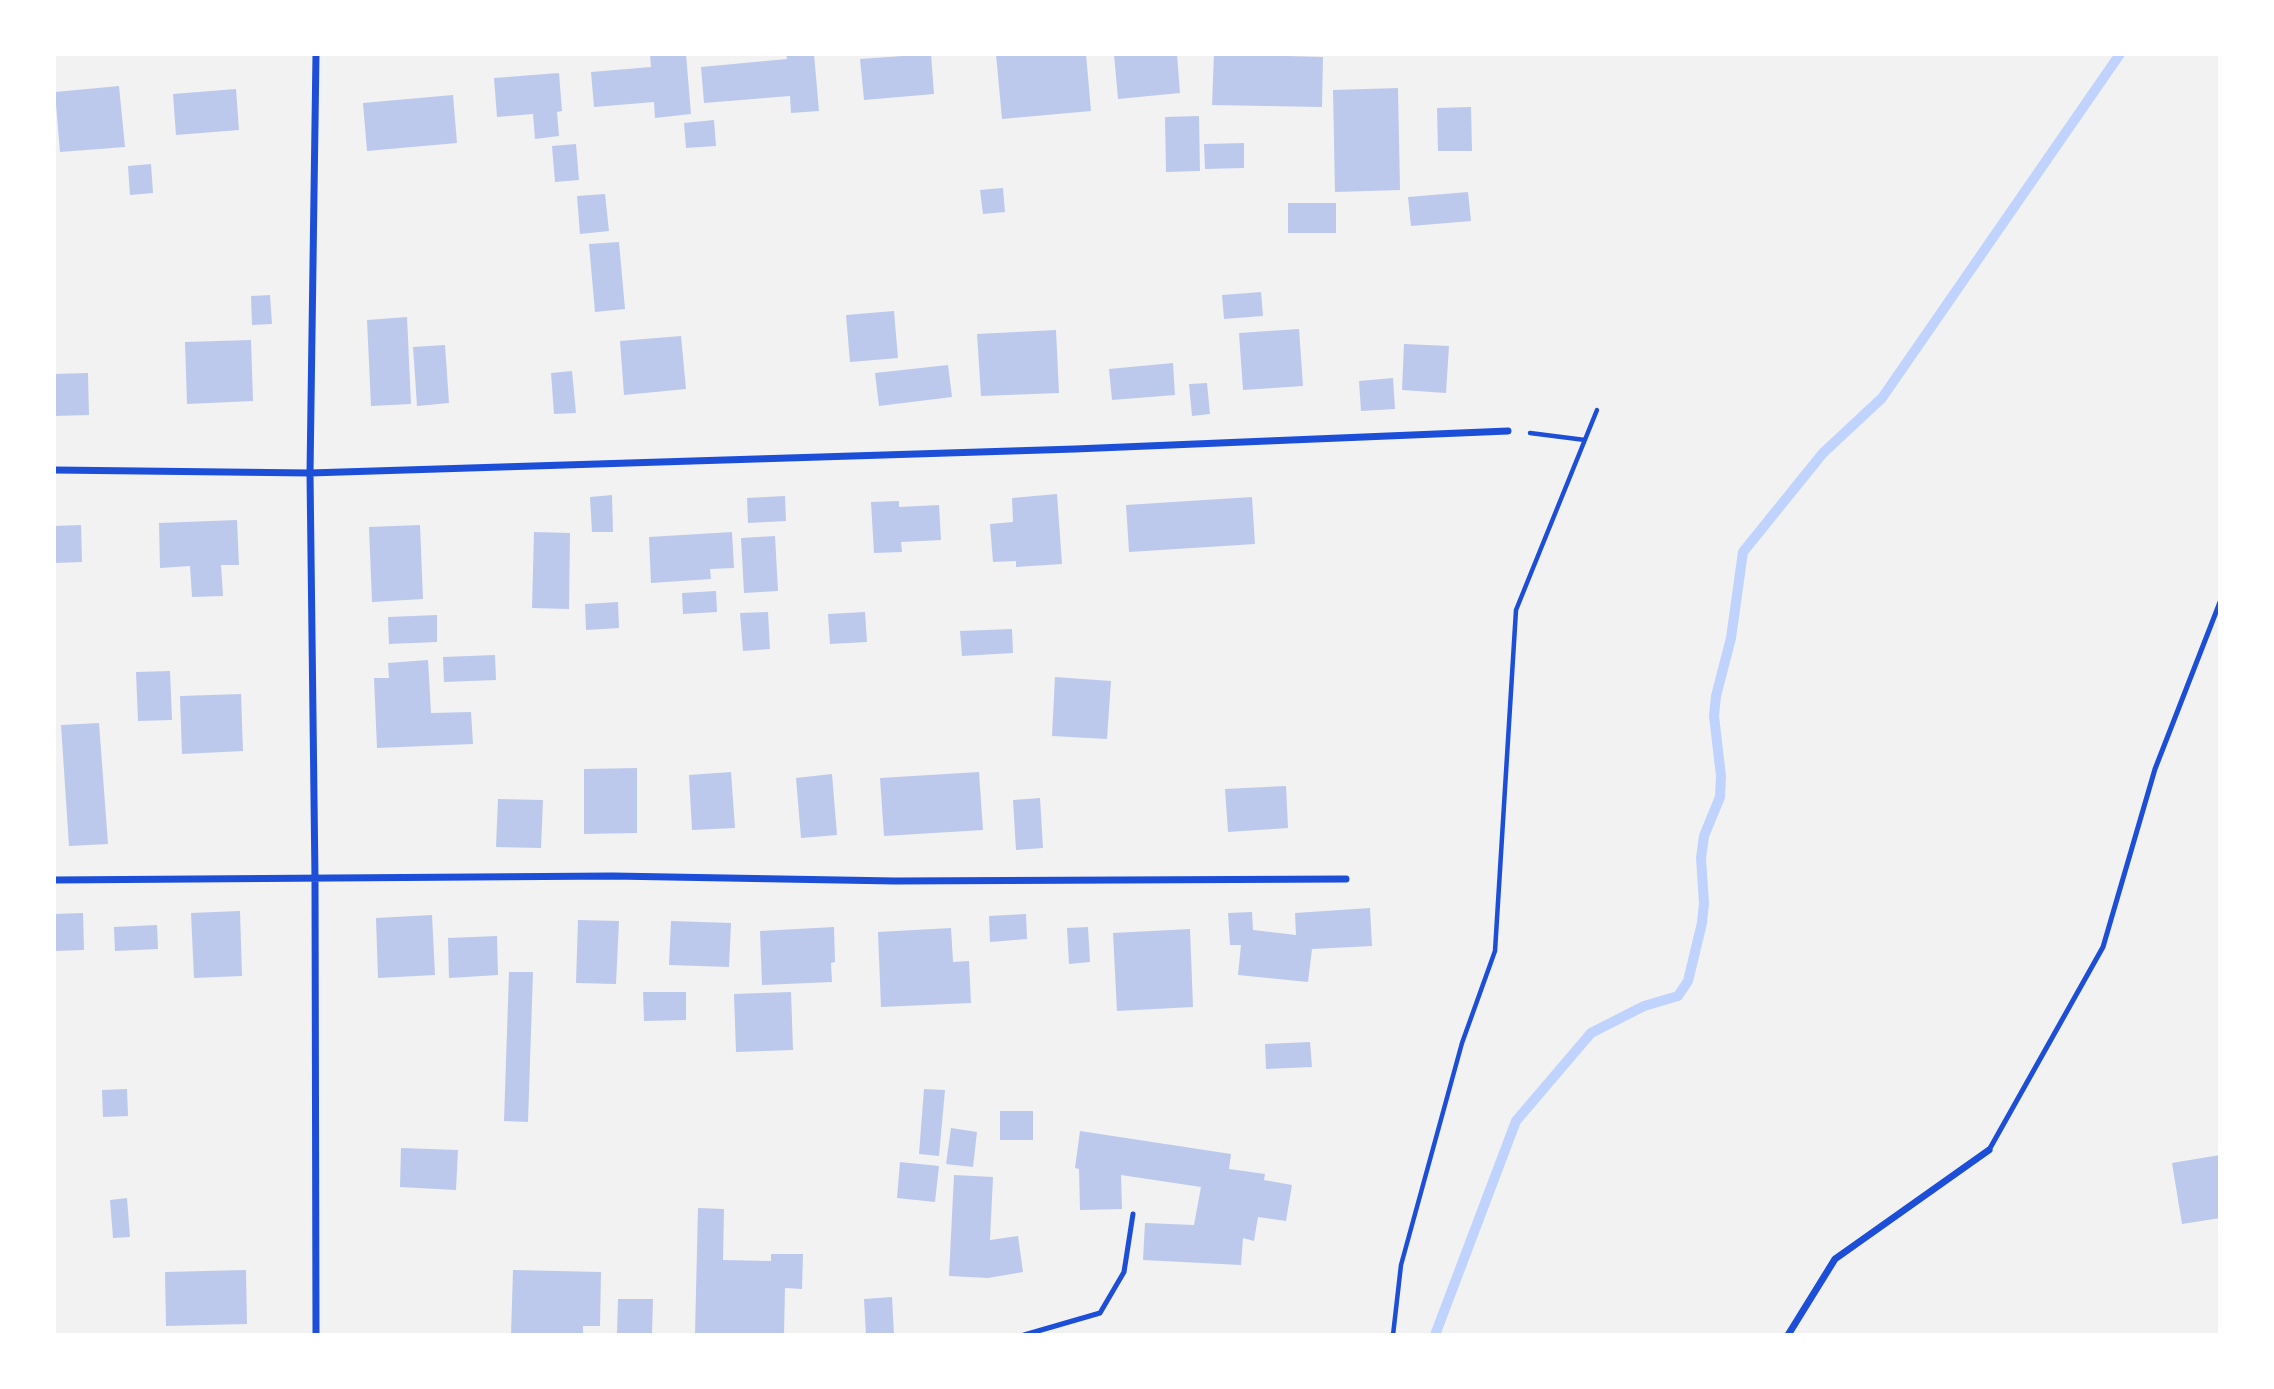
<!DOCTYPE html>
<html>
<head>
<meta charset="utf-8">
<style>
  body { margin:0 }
  #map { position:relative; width:2274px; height:1389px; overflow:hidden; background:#f2f2f2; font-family:"Fira Sans",sans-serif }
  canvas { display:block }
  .frame { position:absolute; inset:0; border:56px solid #fff; pointer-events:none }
</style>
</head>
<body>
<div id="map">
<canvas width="2274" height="1389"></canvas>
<div class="frame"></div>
</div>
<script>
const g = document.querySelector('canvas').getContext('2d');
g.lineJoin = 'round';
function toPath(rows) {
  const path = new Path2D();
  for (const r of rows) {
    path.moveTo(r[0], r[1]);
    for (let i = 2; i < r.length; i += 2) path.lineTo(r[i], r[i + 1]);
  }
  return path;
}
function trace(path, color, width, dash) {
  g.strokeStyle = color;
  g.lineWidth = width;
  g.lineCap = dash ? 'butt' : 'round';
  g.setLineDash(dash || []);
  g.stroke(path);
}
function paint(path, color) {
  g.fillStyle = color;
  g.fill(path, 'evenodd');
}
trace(toPath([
  [1435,1335,1516,1121,1591,1033,1644,1006,1678,996,1688,981,1702,923,1704,903,1701,858,1704,836,1720,797,1721,776,1714,716,1716,696,1731,638,1743,552,1823,453,1882,398,2120,54]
]), '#bfd3fe', 10);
paint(toPath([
  [650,54,686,54,691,114,655,118,654,102,594,107,591,72,651,67],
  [786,54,814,54,819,111,791,113,790,96,704,103,701,67,787,59],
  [931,54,934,94,864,100,860,59],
  [996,54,1086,54,1091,111,1002,119],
  [1114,54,1177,54,1180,93,1118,99],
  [1214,54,1323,57,1322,107,1212,105],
  [559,73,562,111,557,112,559,136,535,139,533,114,497,117,494,78],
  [119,86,125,147,60,152,55,92],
  [1398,88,1400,190,1335,192,1333,90],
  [236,89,239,130,176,135,173,94],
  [453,95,457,143,367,151,363,103],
  [1471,107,1472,151,1438,151,1437,108],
  [1199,116,1200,171,1166,172,1165,117],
  [714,120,716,146,686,148,684,123],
  [1244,143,1244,168,1205,169,1204,144],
  [576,144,579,180,555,182,552,146],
  [151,164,153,193,130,195,128,166],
  [1003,188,1005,212,983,214,980,190],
  [1468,192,1471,221,1411,226,1408,197],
  [605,194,609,231,580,234,577,196],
  [1288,203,1336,203,1336,233,1288,233],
  [619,242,625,309,595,312,589,244],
  [1261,292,1263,316,1224,319,1222,295],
  [270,295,272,324,252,325,251,296],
  [894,311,898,358,850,362,846,315],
  [407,317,411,404,371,406,367,320],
  [1299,329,1303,386,1243,390,1239,333],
  [1056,330,1059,393,981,396,977,334],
  [681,336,686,389,624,395,620,341],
  [251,340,253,401,187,404,185,342],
  [1404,344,1449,346,1446,393,1402,390],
  [445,345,449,403,417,406,413,347],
  [1173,363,1175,395,1112,400,1109,369],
  [948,365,952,397,879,406,875,373],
  [572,371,576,413,554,414,551,373],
  [88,373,89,415,54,416,54,374],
  [1393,378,1395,409,1361,411,1359,381],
  [1207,383,1210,414,1192,416,1189,384],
  [1057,494,1062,564,1016,567,1016,561,993,562,990,524,1013,522,1012,498],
  [612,495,613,532,592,532,590,497],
  [785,496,786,521,748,523,747,498],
  [1252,497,1255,544,1129,552,1126,505],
  [899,501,899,507,939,505,941,540,901,542,902,552,874,553,871,502],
  [237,520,239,565,221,565,223,596,192,597,190,566,160,568,159,523],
  [81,525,82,562,54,563,54,526],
  [420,525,423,599,372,602,369,527],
  [534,532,570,533,569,609,532,608],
  [732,532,734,568,710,569,711,579,651,583,649,537],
  [775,536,778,591,744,593,741,538],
  [716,591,717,612,683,614,682,593],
  [618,602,619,628,586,630,585,604],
  [768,612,770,649,743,651,740,613],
  [865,612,867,642,830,644,828,614],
  [437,615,437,642,389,644,388,617],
  [1012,629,1013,653,962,656,960,631],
  [495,655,496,680,444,682,443,657],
  [428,660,431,713,471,712,473,744,377,748,374,678,389,678,388,663],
  [170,671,172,720,138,721,136,672],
  [1055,677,1111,681,1107,739,1052,736],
  [241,694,243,751,182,754,180,696],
  [99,723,108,844,69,846,61,725],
  [637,768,637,833,584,834,584,769],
  [731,772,735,828,692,830,689,775],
  [979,772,983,830,884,836,880,778],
  [832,774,837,835,801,838,796,778],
  [1286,786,1288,828,1228,832,1225,789],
  [1040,798,1043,848,1016,850,1013,800],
  [498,799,543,800,541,848,496,847],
  [1370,908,1372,946,1312,949,1308,982,1238,975,1241,945,1230,945,1228,913,1252,912,1253,930,1296,935,1295,913],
  [240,911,242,976,194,978,191,913],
  [83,913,84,950,54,951,54,914],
  [1026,914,1027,939,990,942,989,916],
  [432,915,435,975,378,978,376,918],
  [578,920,619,921,616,984,576,983],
  [671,921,731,923,729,967,669,965],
  [157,925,158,949,115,951,114,927],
  [834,927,835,962,831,963,832,982,762,985,760,931],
  [1088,927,1090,962,1069,964,1067,928],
  [951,928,953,962,969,961,971,1003,881,1007,878,932],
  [1190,929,1193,1007,1117,1011,1113,933],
  [497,936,498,975,449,978,448,938],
  [509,972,533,972,528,1122,504,1121],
  [643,992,686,992,686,1020,644,1021],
  [791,992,793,1050,736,1052,734,994],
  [1310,1042,1312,1067,1266,1069,1265,1044],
  [127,1089,128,1116,103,1117,102,1090],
  [924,1089,945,1090,939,1156,919,1154],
  [1000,1111,1033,1111,1033,1140,1000,1140],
  [951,1128,977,1132,973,1167,946,1164],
  [1080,1131,1231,1154,1229,1169,1265,1174,1264,1180,1292,1185,1286,1221,1258,1217,1254,1241,1243,1238,1241,1265,1143,1260,1145,1223,1194,1225,1201,1187,1121,1175,1122,1209,1080,1210,1079,1169,1075,1168],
  [401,1148,458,1150,456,1190,400,1187],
  [2220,1155,2220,1218,2182,1224,2172,1163],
  [900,1162,939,1166,935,1202,897,1198],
  [954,1175,993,1177,990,1240,1018,1236,1023,1272,988,1278,949,1276],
  [127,1198,130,1237,113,1238,110,1200],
  [698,1208,724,1209,723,1260,771,1261,771,1254,803,1254,802,1289,785,1288,784,1335,695,1333],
  [246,1270,247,1324,166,1326,165,1272],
  [513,1270,601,1272,600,1326,583,1326,583,1335,511,1335],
  [892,1297,894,1335,866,1335,864,1299],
  [618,1299,653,1299,652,1334,617,1333]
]), '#bdc9ec');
trace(toPath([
  [1530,433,1585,440],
  [1393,1335,1401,1265,1462,1043,1495,951,1516,610,1597,410]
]), '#1d4ed8', 4.5);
trace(toPath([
  [1989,1150,2103,947,2155,769,2220,602],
  [1024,1335,1100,1313,1124,1272,1133,1214]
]), '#1d4ed8', 5);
trace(toPath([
  [54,470,310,473,1075,449,1508,431],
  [54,880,613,876,895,881,1346,879],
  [316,1335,315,879,310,473,316,54],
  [1788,1335,1835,1259,1989,1150]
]), '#1d4ed8', 7);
</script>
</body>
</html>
